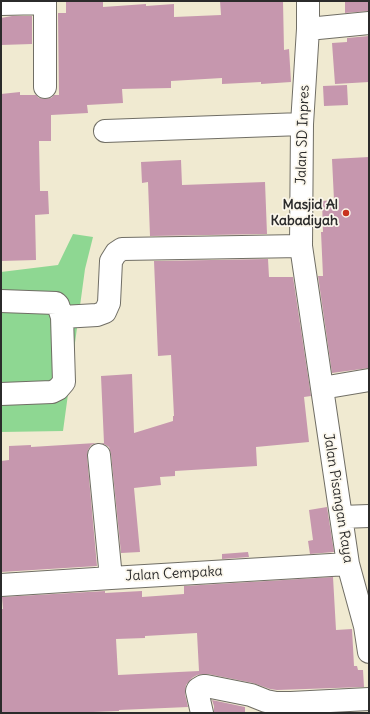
<!DOCTYPE html>
<html>
<head>
<meta charset="utf-8">
<style>
  body { margin:0 }
  #map { position:relative; width:370px; height:714px; overflow:hidden; background:#f0ead1; font-family:Delius,sans-serif }
  canvas { display:block }
  .frame { position:absolute; inset:0; border:2px solid #2b2b2b; pointer-events:none }
</style>
</head>
<body>
<div id="map">
<canvas width="370" height="714"></canvas>
<div class="frame"></div>
</div>
<script>
const g = document.querySelector('canvas').getContext('2d');
g.lineJoin = 'round';
function paint(path, color) {
  g.fillStyle = color;
  g.fill(path, 'evenodd');
}
function toPath(rows) {
  const path = new Path2D();
  for (const r of rows) {
    path.moveTo(r[0], r[1]);
    for (let i = 2; i < r.length; i += 2) path.lineTo(r[i], r[i + 1]);
  }
  return path;
}
function trace(path, color, width, dash) {
  g.strokeStyle = color;
  g.lineWidth = width;
  g.lineCap = dash ? 'butt' : 'round';
  g.setLineDash(dash || []);
  g.stroke(path);
}
function drawText(font, color, halo, rows, align = 'center') {
  g.font = font + ' Delius,sans-serif';
  g.lineWidth = 3.5;
  g.setLineDash([]);
  g.textBaseline = 'middle';
  g.strokeStyle = halo;
  g.fillStyle = color;
  for (const [text, x, y, turn = 0] of rows) {
    g.save();
    g.translate(x, y);
    g.rotate((+turn || 0) * Math.PI / 180);
    g.textAlign = isNaN(turn) ? turn : align;
    if (halo) g.strokeText(text, 0, 0);
    g.fillText(text, 0, 0);
    g.restore();
  }
}
paint(toPath([
  [73,234,93,237,85,269,63,431,1,432,1,272,58,265]
]), '#8ed792');
paint(toPath([
  [66,1,103,1,103,7,146,4,146,6,174,4,174,17,221,15,220,1,283,1,284,50,289,49,291,82,261,84,261,82,222,84,222,78,171,81,171,88,122,89,123,103,87,105,88,113,51,115,51,141,39,141,40,191,48,191,49,214,35,215,36,260,1,261,1,94,20,92,20,95,36,95,39,98,45,99,51,98,54,95,59,95,58,13,66,13],
  [345,1,369,1,369,11,345,13],
  [12,16,32,16,32,44,1,45,1,18],
  [369,36,369,82,335,84,332,43,347,42,347,38],
  [347,85,348,105,324,106,323,86],
  [369,157,369,368,332,373,318,276,323,276,321,232,323,232,322,201,334,200,332,159],
  [181,160,182,185,265,182,267,234,150,236,148,182,142,183,141,162],
  [268,259,269,277,293,277,311,396,304,397,309,442,256,447,257,466,175,471,175,476,160,477,161,485,134,488,140,552,121,553,111,454,109,447,104,444,101,443,104,443,101,376,132,374,134,433,173,421,173,416,174,416,171,355,158,356,154,261],
  [96,443,91,445,88,450,87,456,97,566,1,572,1,461,9,460,9,446,31,445,31,447],
  [327,507,334,552,310,554,308,541,313,540,309,510],
  [248,552,249,557,222,559,222,554],
  [333,577,336,630,352,629,354,666,357,666,358,670,363,670,364,687,277,690,270,689,253,683,208,674,203,674,197,675,192,678,186,685,185,694,188,707,119,710,119,711,68,713,1,713,1,655,2,655,1,609,3,609,2,597,105,591,105,593,142,591,142,597,184,594,184,586],
  [197,633,199,671,118,675,116,639,145,638,145,636],
  [212,700,245,707,245,713,214,713,214,706]
]), '#c697ae');
const minor = toPath([
  [45,1,45,87],
  [308,1,308,29,302,124,301,246,348,564,365,626,369,652],
  [1,4,45,3],
  [308,29,369,23],
  [105,131,302,124],
  [1,301,56,303,58,305,62,317,64,382,58,389,52,392,1,394],
  [62,317,97,315,105,312,109,303,111,261,116,253,122,249,301,246],
  [322,388,369,380],
  [99,455,111,578],
  [341,517,369,516],
  [1,585,111,578,348,564],
  [202,713,197,691,198,689,203,686,206,686,251,695,266,701,276,703,291,703,369,699]
]);
trace(minor, '#706e65', 24);
trace(minor, '#fff', 22);
for (const [x, y, r, color] of [
  [346,213,4,"#c8321e"]
]) {
  const dot = new Path2D();
  dot.arc(x, y, r, 0, 2 * Math.PI);
  g.fillStyle = color;
  g.fill(dot);
  trace(dot, '#fbf7ec', 1.5);
}
drawText('14px', '#2b2b2b', '#fbf7ec', [
  ["Jalan SD Inpres",303,135,-88],
  ["Jalan Pisangan Raya",338,498,81],
  ["Jalan Cempaka",174,574,-3]
]);
drawText('bold 14px', '#2b2b2b', '#fbf7ec', [
  ["Masjid Al",338,205],
  ["Kabadiyah",338,221]
], 'right');
</script>
</body>
</html>
